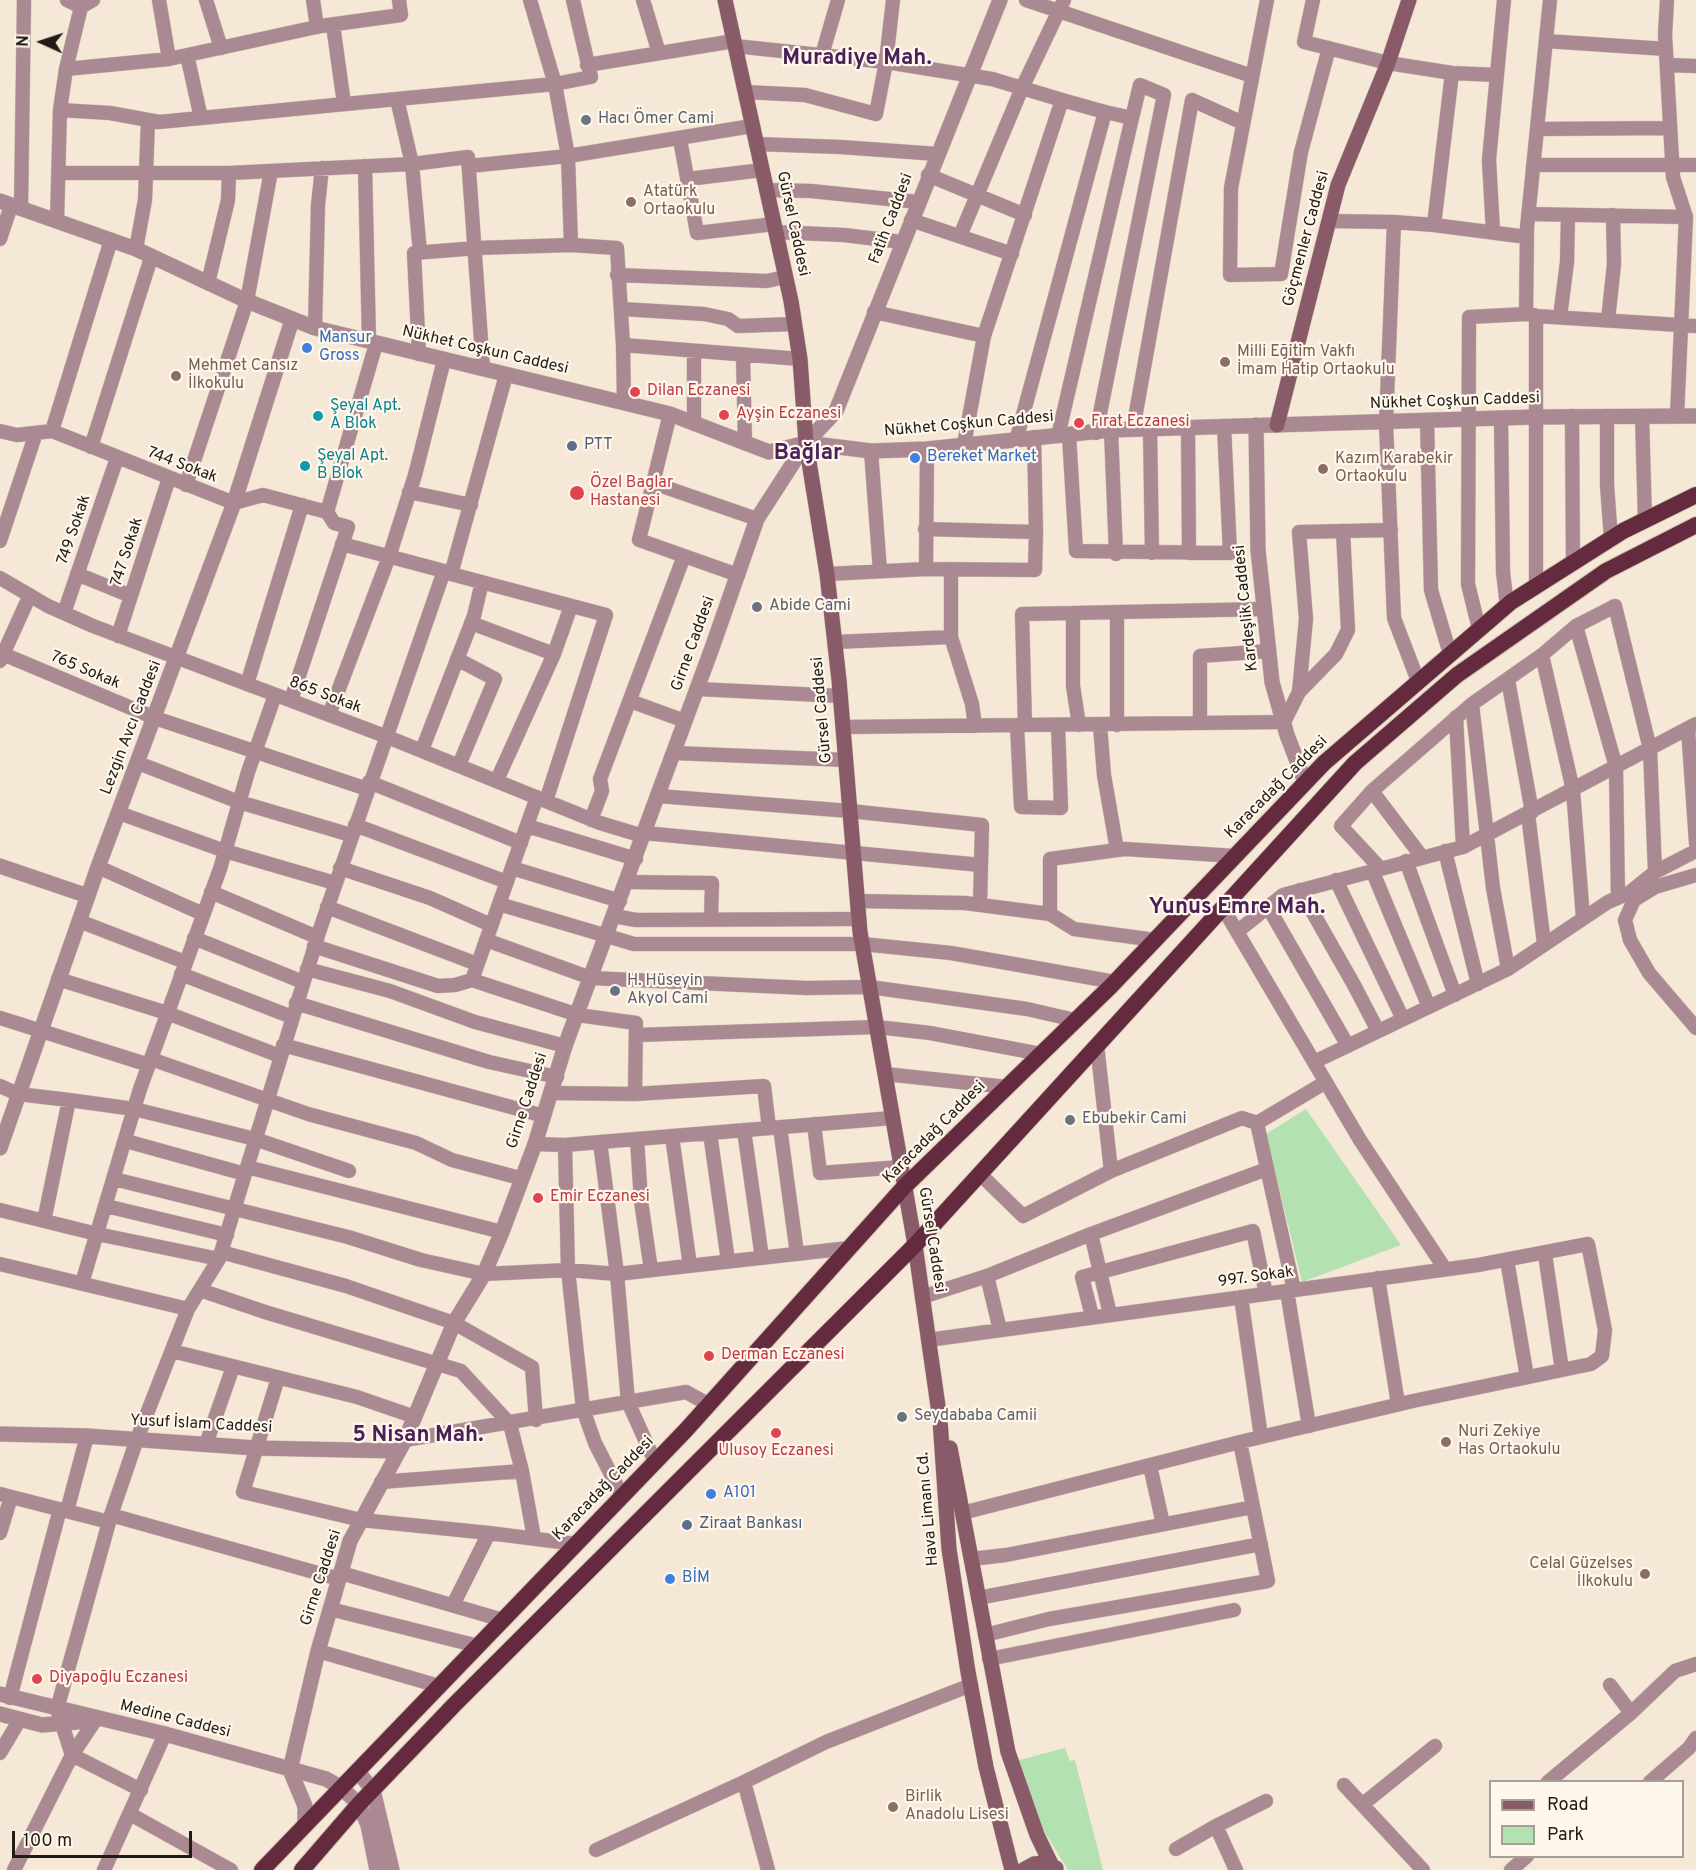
<!DOCTYPE html>
<html>
<head>
<meta charset="utf-8">
<style>
  body { margin:0 }
  #map { position:relative; width:1696px; height:1870px; overflow:hidden; background:#f6e8d6; font-family:Overpass,sans-serif }
  canvas { display:block }
  .legend { position:absolute; left:1489px; top:1780px; width:195px; height:78px; box-sizing:border-box; background:#fff7ec; border:2px solid #a69f96; margin:0; padding:8px 10px; list-style:none; font-size:18px; color:#201b15 }
  .legend li { display:flex; align-items:center; gap:12px; height:30px }
  .legend b { width:30px; border:2px solid #a69f96 }
  .north { position:absolute; left:12px; top:12px; width:60px; height:60px; -webkit-text-stroke:4px #fff7ec; paint-order:stroke; rotate:273deg; font-size:16px; font-weight:700; line-height:24px; text-align:center; color:#201b15 }
  .north::after { content:''; display:block; margin:auto; width:21px; height:27px; background:#201b15; clip-path:polygon(50% 0,100% 100%,50% 72%,0 100%) }
  .scale { position:absolute; left:12px; top:1831px; width:180px; height:27px; box-sizing:border-box; border:3px solid #201b15; border-top:0; padding-left:8px; font-size:18px; line-height:21px; white-space:nowrap; color:#201b15; -webkit-text-stroke:4px #fff7ec; paint-order:stroke }
</style>
</head>
<body>
<div id="map">
<canvas width="1696" height="1870"></canvas>
<ul class="legend">
<li><b style="height:8px;background:#895a68"></b>Road</li>
<li><b style="height:16px;background:#b3e1b2"></b>Park</li>
</ul>
<div class="north">N</div>
<div class="scale">100 m</div>
</div>
<script>
const g = document.querySelector('canvas').getContext('2d');
g.lineJoin = 'round';
function paint(path, color) {
  g.fillStyle = color;
  g.fill(path, 'evenodd');
}
function toPath(rows) {
  const path = new Path2D();
  for (const r of rows) {
    path.moveTo(r[0], r[1]);
    for (let i = 2; i < r.length; i += 2) path.lineTo(r[i], r[i + 1]);
  }
  return path;
}
function trace(path, color, width, dash) {
  g.strokeStyle = color;
  g.lineWidth = width;
  g.lineCap = dash ? 'butt' : 'round';
  g.setLineDash(dash || []);
  g.stroke(path);
}
function drawText(font, color, halo, rows, align = 'center') {
  g.font = font + ' Overpass,sans-serif';
  g.lineWidth = 4.5;
  g.setLineDash([]);
  g.textBaseline = 'middle';
  g.strokeStyle = halo;
  g.fillStyle = color;
  for (const [text, x, y, turn = 0] of rows) {
    g.save();
    g.translate(x, y);
    g.rotate((+turn || 0) * Math.PI / 180);
    g.textAlign = isNaN(turn) ? turn : align;
    if (halo) g.strokeText(text, 0, 0);
    g.fillText(text, 0, 0);
    g.restore();
  }
}
paint(toPath([
  [1306,1109,1401,1245,1302,1282,1266,1134],
  [1065,1748,1070,1761,1075,1760,1103,1870,1068,1870,1036,1818,1019,1760]
]), '#b3e1b2');
const minor = toPath([
  [67,0,81,7],
  [159,0,169,59],
  [206,0,221,48],
  [313,0,317,27],
  [643,0,659,53],
  [1026,0,1252,76],
  [1267,0,1231,188,1230,275,1281,274,1301,152,1329,48],
  [1313,0,1304,42,1388,63,1452,73,1434,225,1394,222],
  [1667,0,1665,35,1673,177,1686,217,1677,416],
  [333,25,344,104],
  [1546,41,1666,49],
  [735,46,886,62,893,0],
  [187,55,201,118,397,99],
  [822,55,838,0],
  [587,65,734,41],
  [1667,65,1696,66],
  [66,69,169,59,321,26,401,15,399,0],
  [1452,73,1497,75],
  [745,92,805,95,876,114,886,62,992,79,1062,100,984,336,964,445],
  [60,110,110,113,159,122,201,118],
  [1537,129,1670,128],
  [680,139,697,233,774,224],
  [756,144,841,147,937,154],
  [1533,165,1696,165],
  [365,166,369,341],
  [469,166,568,156,555,84,530,0],
  [60,173,229,173,412,164,397,99,555,84,591,77,573,0],
  [928,175,1025,215],
  [688,179,762,170],
  [766,190,811,191,918,202],
  [21,209,24,0],
  [1528,214,1686,217],
  [911,220,1012,254],
  [57,221,60,110,66,69,81,7,93,0],
  [1329,221,1394,222,1386,423,1394,618,1418,681],
  [1434,225,1527,237],
  [776,232,844,235,902,242],
  [1493,232,1489,160,1504,0],
  [960,236,1022,88,1064,0],
  [0,239,11,206],
  [571,245,568,156,752,126],
  [136,249,145,200,148,120],
  [420,253,412,164,468,157,483,368],
  [617,275,767,281,785,277],
  [208,283,228,200,229,173],
  [622,309,704,314,728,319,738,326,794,324],
  [874,312,984,336],
  [1534,315,1526,314,1527,228,1550,0],
  [1560,317,1567,262,1568,215],
  [1608,320,1614,264,1613,215],
  [315,328,318,205,322,168],
  [694,352,694,424],
  [419,354,414,253,477,248,571,245,617,248,623,345],
  [743,356,745,442],
  [624,402,623,345,800,359],
  [670,414,653,483,757,519],
  [1572,416,1573,563],
  [1607,416,1607,485,1611,539],
  [1642,416,1645,520],
  [1501,418,1503,572,1507,606],
  [1427,420,1431,590,1450,654],
  [1188,428,1189,553],
  [1133,429,1192,100,1243,123],
  [1150,429,1152,553],
  [1111,430,1116,554],
  [0,431,17,435,52,431,234,503,263,495,327,512,334,523,348,527,291,700],
  [52,431,111,240],
  [1096,433,1164,95,1140,85,1132,118],
  [1069,435,1076,551,1230,553,1224,426],
  [1058,436,1132,118,1105,112],
  [1017,437,1105,112,1062,100],
  [1034,437,1036,532],
  [91,447,151,258],
  [871,451,880,571],
  [653,483,639,540,738,575],
  [186,485,247,301,271,171],
  [409,492,471,505],
  [327,512,376,344],
  [925,529,1036,532,1035,570,926,569],
  [0,541,36,433],
  [444,571,451,574,506,375],
  [77,574,131,596],
  [451,574,606,615,546,801],
  [827,574,926,569,927,449],
  [0,578,48,606,93,626,385,736,600,823,643,836],
  [1536,587,1536,316,1696,326],
  [64,613,117,458],
  [471,623,554,654,497,780],
  [1576,626,1616,767,1618,898],
  [1479,629,1468,584,1469,317,1526,314],
  [118,636,169,478],
  [951,637,951,569],
  [835,642,951,637,972,704,975,726],
  [3,654,155,718,367,789],
  [554,654,571,606],
  [1542,655,1573,790,1583,918],
  [457,659,495,679,459,765],
  [0,661,30,595],
  [1508,680,1532,812],
  [247,684,302,505],
  [697,689,841,696],
  [1299,692,1336,654,1348,630,1343,531],
  [630,701,685,721],
  [1472,704,1493,888,1508,969],
  [329,715,390,554,415,475,444,360],
  [1456,717,1463,847],
  [1200,723,1200,656,1269,651],
  [1017,725,1021,807,1061,808,1058,725],
  [1025,725,1022,614,1073,613],
  [1079,725,1073,686,1073,613,1265,609],
  [1100,725,1104,775,1117,850],
  [1117,725,1117,612],
  [843,727,1284,722,1299,692,1306,619,1299,532,1391,530],
  [1688,728,1696,843],
  [422,750,474,616,482,582],
  [674,753,846,760],
  [138,763,239,802,351,835],
  [369,782,521,843],
  [1372,791,1422,857],
  [658,796,850,811,982,825,980,905],
  [537,797,472,980,578,1015,636,1023,635,1094],
  [119,813,225,851,335,883],
  [1528,814,1544,944],
  [591,820,602,791,600,779,684,556],
  [355,825,507,882],
  [527,826,636,859],
  [644,833,981,865],
  [1445,851,1478,984],
  [1406,861,1455,995],
  [98,867,203,914],
  [340,868,430,898,491,925],
  [512,868,620,901],
  [1380,868,1341,826,1372,791,1472,704,1542,655,1576,626,1615,606,1650,749,1655,872],
  [1372,870,1429,1007],
  [1696,875,1655,887,1634,900,1625,920,1630,940,1649,973,1696,1028],
  [1336,880,1403,1019],
  [626,882,712,883,711,920],
  [1300,890,1354,985,1378,1031],
  [211,892,317,937],
  [858,901,965,903,1050,914,1074,929,1155,940],
  [499,904,634,944,862,944,951,953,1115,982],
  [327,907,477,964],
  [1268,907,1348,1046],
  [1223,908,1360,1140,1445,1269],
  [1050,914,1050,859,1125,849,1235,856],
  [614,916,636,920,859,919],
  [79,921,185,962],
  [1238,931,1283,895,1463,847,1696,724],
  [194,938,303,982],
  [486,940,591,978,807,988,870,987,1027,1009,1075,1020],
  [314,946,438,986,455,985,472,980],
  [307,969,390,991,475,1022,565,1046],
  [181,974,292,1017],
  [58,979,167,1013,280,1056],
  [296,1003,489,1062,557,1077],
  [0,1018,149,1065],
  [636,1035,877,1027,930,1033,1041,1054],
  [283,1045,544,1116],
  [1097,1045,1111,1171,1242,1118,1257,1123],
  [151,1059,308,1114,416,1143,452,1160,520,1178],
  [1314,1062,1508,969,1608,902,1629,893,1655,872,1696,851],
  [885,1074,1007,1087],
  [0,1086,18,1094,69,1100,44,1221],
  [550,1093,635,1094,764,1086,769,1128],
  [69,1100,134,1109,175,1119,255,1139,349,1171],
  [814,1124,820,1173,901,1167],
  [780,1127,797,1254],
  [744,1130,762,1258],
  [710,1133,728,1261],
  [672,1136,690,1266],
  [637,1139,641,1201,651,1270],
  [126,1141,245,1174],
  [600,1142,892,1118],
  [535,1144,565,1145,568,1270,583,1409,595,1443,622,1496],
  [565,1145,600,1142,617,1274,628,1402,655,1462],
  [247,1167,502,1232],
  [980,1174,1023,1216,1111,1171],
  [114,1179,348,1237,421,1260,484,1274,568,1270,617,1274,849,1248],
  [106,1206,227,1235],
  [0,1210,97,1234,219,1259],
  [1091,1234,1267,1169],
  [221,1252,346,1286,454,1323,532,1367,536,1420],
  [1545,1254,1562,1370],
  [1507,1260,1527,1377],
  [0,1264,188,1309],
  [987,1276,1091,1234,1110,1314],
  [1378,1278,1398,1404],
  [82,1283,140,1089,220,869,248,772,275,695],
  [200,1290,265,1312,461,1371,510,1424,522,1471],
  [1294,1290,1257,1123,1326,1082],
  [1287,1291,1309,1426],
  [922,1297,987,1276,1000,1330],
  [1241,1297,1261,1437],
  [1092,1316,1082,1277,1253,1231,1266,1294],
  [928,1340,1478,1265,1588,1244,1605,1330,1602,1356,1591,1364,1413,1401,1240,1442],
  [172,1351,357,1397,415,1417],
  [278,1378,243,1492,361,1520,489,1533,453,1605],
  [405,1440,686,1392,708,1404],
  [206,1444,233,1367],
  [1150,1466,1163,1524],
  [381,1482,522,1471,534,1538],
  [0,1494,109,1522],
  [67,1511,87,1436],
  [962,1513,1240,1442,1268,1581,1049,1619,985,1635],
  [111,1515,339,1579],
  [0,1533,11,1497],
  [489,1533,576,1544],
  [971,1559,1006,1555,1253,1507],
  [341,1573,503,1620],
  [978,1598,1261,1544],
  [330,1609,478,1646],
  [318,1651,439,1686],
  [989,1659,1234,1610],
  [1610,1685,1631,1713],
  [10,1698,60,1509],
  [0,1753,19,1721],
  [744,1782,826,1742,971,1685],
  [1548,1782,1631,1713,1675,1671,1696,1664],
  [1650,1782,1689,1748,1696,1738],
  [1344,1785,1423,1870],
  [141,1790,72,1755,57,1709,111,1515,137,1439,188,1309,219,1259,319,932,444,571,342,544],
  [1363,1804,1435,1746],
  [130,1814,231,1870],
  [1176,1849,1216,1826],
  [596,1850,744,1782,768,1870],
  [14,1870,72,1755,96,1719],
  [104,1870,165,1734],
  [1236,1870,1216,1826,1266,1801],
  [1511,1870,1527,1856]
]);
const tertiary = toPath([
  [0,201,136,249,247,301,315,328,670,414,769,452,806,443,871,451,927,449,1111,430,1534,417,1696,416],
  [1256,425,1258,550,1272,682,1287,735,1305,782],
  [0,866,88,896],
  [0,1148,98,867,234,503,292,320],
  [0,1434,87,1436,255,1448,399,1451],
  [0,1694,165,1734,326,1779,340,1787,359,1804,368,1825,377,1870],
  [0,1714,42,1725,88,1721],
  [290,1770,318,1651,350,1541,405,1440,454,1323,484,1274,502,1232,535,1144,565,1046,712,648,757,519,806,443,836,411,1000,0],
  [290,1770,305,1806,305,1824],
  [357,1771,373,1790,392,1870]
]);
const secondary = toPath([
  [725,0,791,301,800,359,806,443,827,574,839,680,860,932,915,1245,940,1420,949,1549,968,1672,986,1767,1012,1870],
  [1277,425,1338,185,1388,63,1409,0],
  [950,1448,1008,1752,1037,1835,1052,1866],
  [1023,1870,1034,1864,1043,1863,1056,1868]
]);
const trunk = toPath([
  [262,1870,686,1430,904,1187,1111,986,1324,763,1511,602,1623,531,1696,495],
  [302,1870,359,1804,455,1704,915,1245,1355,763,1457,675,1606,571,1696,525]
]);
trace(minor, '#cfc3b3', 15);
trace(tertiary, '#cfc3b3', 16);
trace(secondary, '#cfc3b3', 16);
trace(trunk, '#cfc3b3', 18);
trace(minor, '#aa8992', 14);
trace(tertiary, '#aa8992', 15);
trace(secondary, '#895a68', 15);
trace(trunk, '#642a3e', 16);
for (const [x, y, r, color] of [
  [586,120,6,"#6b7280"],
  [631,202,6,"#8d6e63"],
  [307,348,6,"#3f7fe0"],
  [1225,362,6,"#8d6e63"],
  [176,376,6,"#8d6e63"],
  [635,392,6,"#e0444e"],
  [724,415,6,"#e0444e"],
  [318,416,6,"#0f9aa8"],
  [1079,423,6,"#e0444e"],
  [572,446,6,"#5c6f8a"],
  [915,458,6,"#3f7fe0"],
  [305,466,6,"#0f9aa8"],
  [1323,469,6,"#8d6e63"],
  [577,493,8,"#e0444e"],
  [757,607,6,"#6b7280"],
  [615,991,6,"#6b7280"],
  [1070,1120,6,"#6b7280"],
  [538,1198,6,"#e0444e"],
  [709,1356,6,"#e0444e"],
  [902,1417,6,"#6b7280"],
  [776,1433,6,"#e0444e"],
  [1446,1442,6,"#8d6e63"],
  [711,1494,6,"#3f7fe0"],
  [687,1525,6,"#5c6f8a"],
  [1645,1574,6,"#8d6e63"],
  [670,1579,6,"#3f7fe0"],
  [37,1679,6,"#e0444e"],
  [893,1807,6,"#8d6e63"]
]) {
  const dot = new Path2D();
  dot.arc(x, y, r, 0, 2 * Math.PI);
  g.fillStyle = color;
  g.fill(dot);
  trace(dot, '#fff7ec', 2);
}
drawText('16px', '#5b616d', '#fff7ec', [
  ["Hacı Ömer Cami",598,120],
  ["Abide Cami",769,607],
  ["H. Hüseyin",627,982],
  ["Akyol Cami",627,1000],
  ["Ebubekir Cami",1082,1120],
  ["Seydababa Camii",914,1417]
], 'left');
drawText('16px', '#785e54', '#fff7ec', [
  ["Atatürk",643,193],
  ["Ortaokulu",643,211],
  ["Milli Eğitim Vakfı",1237,353],
  ["İmam Hatip Ortaokulu",1237,371],
  ["Mehmet Cansız",188,367],
  ["İlkokulu",188,385],
  ["Kazım Karabekir",1335,460],
  ["Ortaokulu",1335,478],
  ["Nuri Zekiye",1458,1433],
  ["Has Ortaokulu",1458,1451],
  ["Celal Güzelses",1633,1565,"right"],
  ["İlkokulu",1633,1583,"right"],
  ["Birlik",905,1798],
  ["Anadolu Lisesi",905,1816]
], 'left');
drawText('16px', '#201b15', '#fff7ec', [
  ["Fatih Caddesi",892,219,-69],
  ["Gürsel Caddesi",792,224,78],
  ["Göçmenler Caddesi",1307,239,-75],
  ["Nükhet Coşkun Caddesi",485,351,13],
  ["Nükhet Coşkun Caddesi",1455,402,-2],
  ["Nükhet Coşkun Caddesi",969,425,-5],
  ["744 Sokak",182,466,21],
  ["749 Sokak",75,530,-71],
  ["747 Sokak",128,552,-72],
  ["Kardeşlik Caddesi",1247,608,-96],
  ["Girne Caddesi",694,644,-70],
  ["765 Sokak",85,671,23],
  ["865 Sokak",325,696,21],
  ["Gürsel Caddesi",823,710,-95],
  ["Lezgin Avcı Caddesi",132,728,-69],
  ["Karacadağ Caddesi",1277,788,-45],
  ["Girne Caddesi",528,1101,-72],
  ["Karacadağ Caddesi",935,1133,-45],
  ["Gürsel Caddesi",931,1240,81],
  ["997. Sokak",1256,1278,-8],
  ["Yusuf İslam Caddesi",201,1425,3],
  ["Karacadağ Caddesi",604,1489,-46],
  ["Hava Limanı Cd.",929,1509,-95],
  ["Girne Caddesi",322,1578,-72],
  ["Medine Caddesi",175,1720,14]
]);
drawText('16px', '#366cbe', '#fff7ec', [
  ["Mansur",319,339],
  ["Gross",319,357],
  ["Bereket Market",927,458],
  ["A101",723,1494],
  ["BİM",682,1579]
], 'left');
drawText('16px', '#be3a42', '#fff7ec', [
  ["Dilan Eczanesi",647,392],
  ["Ayşin Eczanesi",736,415],
  ["Fırat Eczanesi",1091,423],
  ["Özel Baglar",590,484],
  ["Hastanesi",590,502],
  ["Emir Eczanesi",550,1198],
  ["Derman Eczanesi",721,1356],
  ["Ulusoy Eczanesi",776,1452,"center"],
  ["Diyapoğlu Eczanesi",49,1679]
], 'left');
drawText('16px', '#0d838f', '#fff7ec', [
  ["Şeyal Apt.",330,407],
  ["A Blok",330,425],
  ["Şeyal Apt.",317,457],
  ["B Blok",317,475]
], 'left');
drawText('16px', '#4e5e75', '#fff7ec', [
  ["PTT",584,446],
  ["Ziraat Bankası",699,1525]
], 'left');
drawText('bold 22px', '#472157', '#fff7ec', [
  ["Muradiye Mah.",857,60],
  ["Bağlar",808,455],
  ["Yunus Emre Mah.",1237,909],
  ["5 Nisan Mah.",418,1437]
]);
</script>
</body>
</html>
